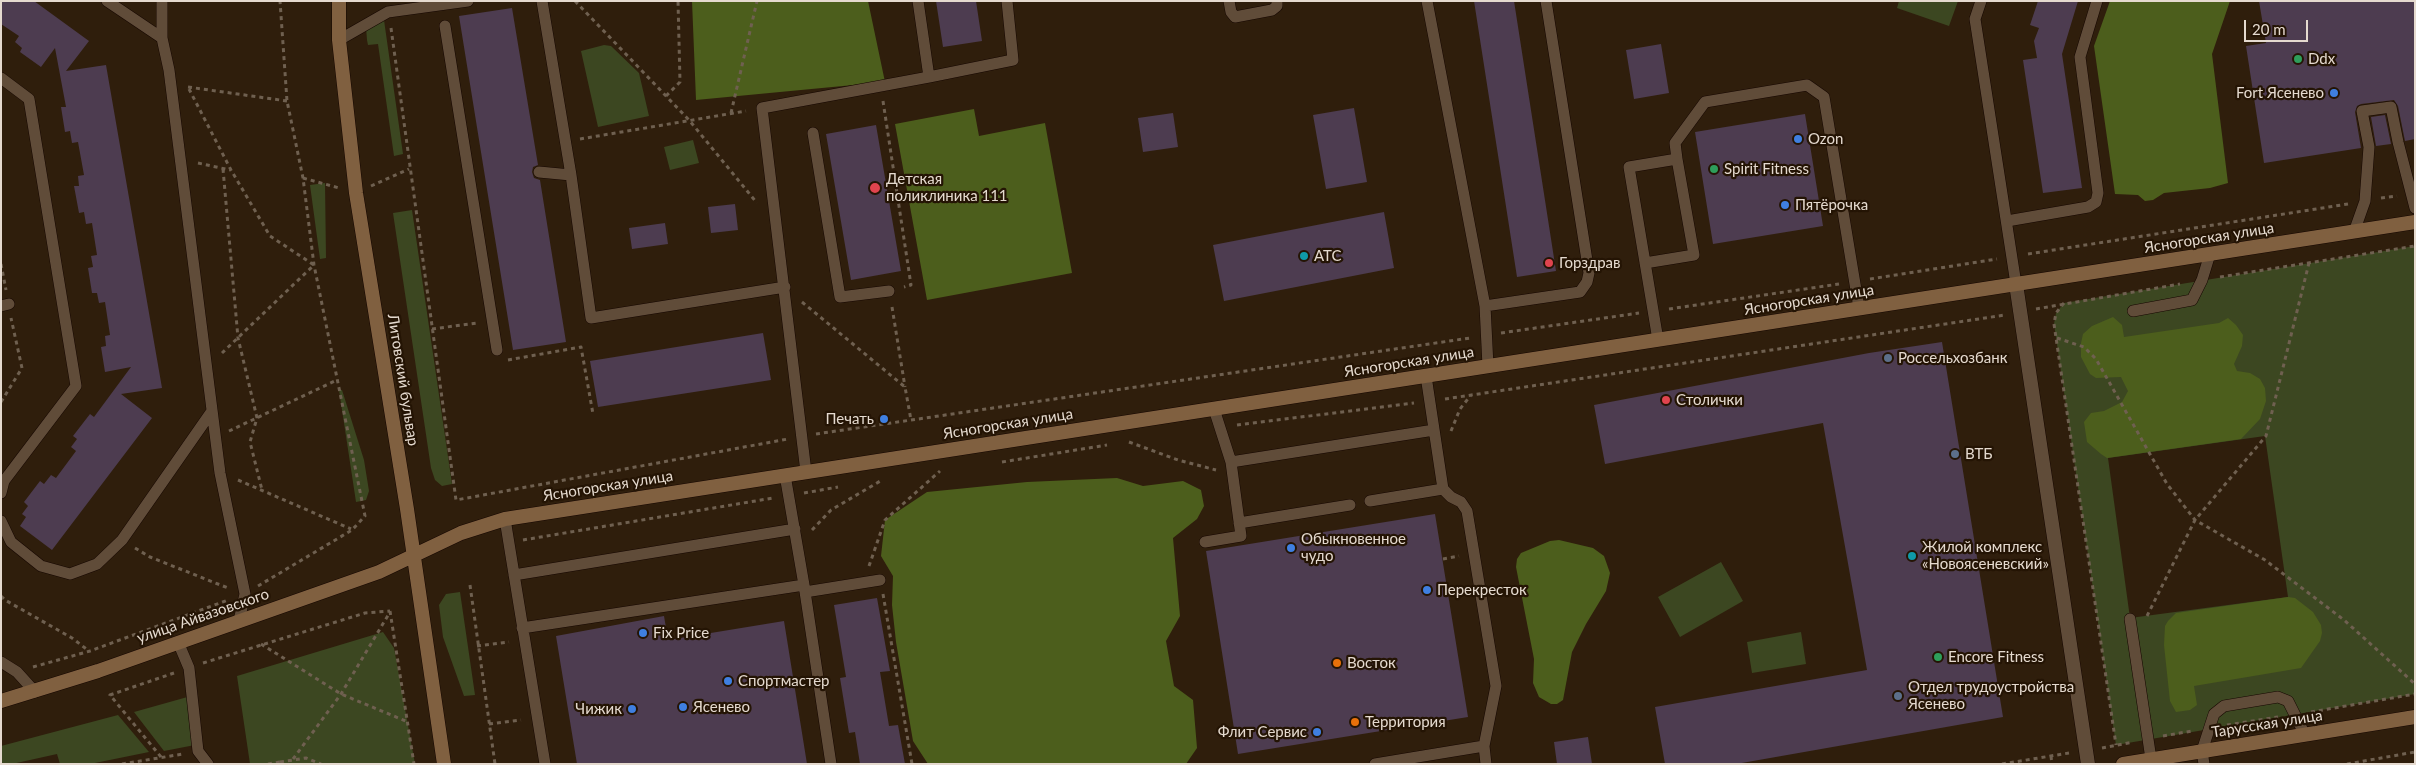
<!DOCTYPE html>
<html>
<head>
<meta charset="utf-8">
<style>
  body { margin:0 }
  #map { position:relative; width:2416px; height:765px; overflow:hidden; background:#2f1e0c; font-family:Lato,sans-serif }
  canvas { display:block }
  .frame { position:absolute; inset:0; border:2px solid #e5dacf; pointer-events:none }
  .scale { position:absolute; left:2244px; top:20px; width:64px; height:22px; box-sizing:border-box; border:2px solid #e5dacf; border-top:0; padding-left:6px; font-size:15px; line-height:18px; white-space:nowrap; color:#e5dacf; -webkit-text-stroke:4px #241404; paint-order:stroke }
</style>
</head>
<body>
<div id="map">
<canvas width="2416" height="765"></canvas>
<div class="frame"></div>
<div class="scale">20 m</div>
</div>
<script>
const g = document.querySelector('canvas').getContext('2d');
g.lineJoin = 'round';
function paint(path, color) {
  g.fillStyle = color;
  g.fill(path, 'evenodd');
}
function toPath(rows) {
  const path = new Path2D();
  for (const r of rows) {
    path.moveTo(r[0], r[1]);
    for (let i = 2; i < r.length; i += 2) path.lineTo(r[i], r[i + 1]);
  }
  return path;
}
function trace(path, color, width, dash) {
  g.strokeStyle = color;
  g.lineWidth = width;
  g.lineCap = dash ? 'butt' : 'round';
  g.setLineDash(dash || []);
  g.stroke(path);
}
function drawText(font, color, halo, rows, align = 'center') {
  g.font = font + ' Lato,sans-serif';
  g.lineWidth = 4.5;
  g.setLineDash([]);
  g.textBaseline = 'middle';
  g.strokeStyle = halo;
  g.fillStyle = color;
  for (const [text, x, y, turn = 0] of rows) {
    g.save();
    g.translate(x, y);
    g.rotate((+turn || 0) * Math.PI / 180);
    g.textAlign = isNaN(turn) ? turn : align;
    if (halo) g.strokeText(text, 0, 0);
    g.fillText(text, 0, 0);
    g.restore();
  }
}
paint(toPath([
  [1899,1,1958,1,1949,26,1897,8],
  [384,20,403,154,394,156,378,44,368,45,367,40,366,27],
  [604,45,611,46,639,73,649,116,598,127,581,51],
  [693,140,699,163,670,170,664,147],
  [325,183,326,258,320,259,310,185],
  [412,210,452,484,442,486,435,480,431,468,393,213],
  [2415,246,2415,694,2116,745,2054,324,2056,313,2064,303],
  [2265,436,2288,597,2130,618,2108,458],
  [339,390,342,390,364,460,369,491,366,500,356,502],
  [1721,562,1743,601,1680,637,1658,597],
  [460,592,475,695,464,696,443,637,439,605,446,594],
  [383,632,394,648,415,764,250,764,237,676],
  [1801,632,1806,664,1752,673,1747,642],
  [191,696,195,745,164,751,134,712],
  [118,715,149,752,90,764,60,764,57,754,12,764,1,764,1,746]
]), '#3c4721');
paint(toPath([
  [692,1,868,1,885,82,696,100],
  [2110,1,2230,1,2212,54,2228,183,2210,188,2164,193,2153,200,2145,201,2138,195,2115,194,2094,46],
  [974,109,979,136,1045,123,1072,273,927,300,895,124],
  [2113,317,2122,325,2124,337,2219,323,2228,318,2236,325,2243,335,2242,346,2234,364,2237,371,2250,373,2260,379,2265,388,2266,401,2260,419,2241,439,2107,458,2101,454,2087,442,2084,422,2091,413,2104,411,2122,402,2128,391,2121,377,2096,378,2090,374,2081,357,2081,343,2083,334,2092,326],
  [1117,478,1143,486,1183,481,1201,490,1204,506,1197,519,1173,538,1180,616,1166,641,1174,686,1193,700,1197,748,1186,764,928,764,913,741,896,642,892,605,893,576,881,556,885,520,927,492,1027,482],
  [1559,540,1593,548,1604,556,1610,573,1606,591,1586,624,1572,652,1563,700,1557,704,1551,704,1539,697,1533,683,1534,659,1516,567,1517,559,1521,553,1550,541],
  [2288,597,2295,598,2313,612,2321,625,2322,633,2320,641,2301,668,2194,686,2197,705,2190,710,2176,712,2170,701,2164,645,2165,626,2168,621,2176,613]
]), '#4c5e1c');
paint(toPath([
  [1,1,34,1,89,41,66,71,106,65,162,388,121,394,152,418,52,550,20,526,26,517,22,514,28,506,24,502,40,481,44,484,51,475,56,478,76,451,71,447,77,439,73,436,90,414,94,417,131,367,105,372,101,347,106,346,105,336,110,335,105,302,99,303,97,293,92,293,88,268,93,267,91,256,97,255,92,223,86,224,84,212,79,213,74,186,79,186,78,176,84,175,78,142,72,143,70,131,65,132,61,107,66,107,55,48,41,67,20,52,22,48,15,42,19,36,1,24],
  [936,1,976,1,982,41,943,47],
  [1474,1,1514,1,1556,271,1517,277],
  [2038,1,2078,1,2062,54,2082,188,2043,193,2023,60,2037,58,2034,41,2039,28,2030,25],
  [2259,1,2415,1,2415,139,2405,141,2398,106,2394,100,2361,104,2357,106,2355,112,2361,148,2264,163,2246,46,2266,43],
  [512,8,538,165,533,167,532,172,534,178,540,180,566,342,513,350,459,16],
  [1661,44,1669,93,1634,99,1626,50],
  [1354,108,1367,182,1326,189,1313,115],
  [1173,113,1178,147,1143,152,1138,118],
  [1805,114,1823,226,1713,244,1695,132],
  [2385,115,2391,144,2376,146,2371,117],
  [876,125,901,271,851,280,826,134],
  [735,204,738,230,711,233,708,207],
  [1384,212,1394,268,1224,301,1213,245],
  [665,223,668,244,632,249,629,228],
  [763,333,771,380,598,407,590,361],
  [1942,342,2003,717,1736,764,1665,764,1655,707,1867,670,1823,423,1605,464,1594,405,1869,353],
  [1435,514,1468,717,1238,754,1206,551],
  [877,598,890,671,880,672,889,726,898,725,905,764,860,764,855,732,849,733,840,678,846,677,834,605],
  [664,616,668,640,784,621,807,764,577,764,556,636],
  [1588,737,1592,764,1557,764,1554,742]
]), '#4d3c50');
const service = toPath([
  [107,1,162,38],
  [162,1,162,38,169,70,220,473,245,594,239,621],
  [542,1,571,175,591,318,785,287],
  [1229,1,1231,12,1235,17,1272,10,1277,6,1277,1],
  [1427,1,1485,306,1488,366],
  [1981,1,1975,19,2016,284],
  [445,26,497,350],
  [339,40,388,12,468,1],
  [929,77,1013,60,1007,1],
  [1,78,29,99,76,386,4,481,1,493],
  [813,133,840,297,889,291],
  [539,172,571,175],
  [2007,221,2088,207,2096,202,2098,193,2080,57,2097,1],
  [2354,232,2365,201,2369,147,2362,111,2391,107,2398,142,2415,208],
  [1645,263,1694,255,1677,159],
  [1,306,9,304],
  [1485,306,1580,292,1587,282,1589,273,1546,1],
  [2133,311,2192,300,2202,280,2210,254],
  [1658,340,1629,167,1677,159,1675,143,1705,102,1807,85,1824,97,1859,308],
  [1426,376,1443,489,1451,497,1461,502,1467,511,1496,686,1484,746,1486,764],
  [1231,462,1434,430],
  [806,472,762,108,929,77,918,1],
  [785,475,804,585,831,764],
  [1370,501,1443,489],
  [505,519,545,764],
  [1,521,11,542,41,566,70,574,97,564,122,540,212,411],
  [1239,523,1350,505],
  [1205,542,1241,536,1231,462,1214,409],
  [514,575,795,529],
  [805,592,880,580],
  [2130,619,2151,759],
  [522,628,804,585],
  [178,642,189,668,198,751,208,764],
  [1,662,17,672,35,692],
  [1375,764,1484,746],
  [2204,764,2202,751,2214,714,2224,706,2278,697,2288,701,2305,735]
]);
const tertiary = toPath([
  [2016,284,2088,764]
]);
const secondary = toPath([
  [339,1,339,40,356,193,407,509,444,764],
  [1,701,98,671,379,572,461,533,505,519,2415,222],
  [2123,764,2415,717]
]);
trace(service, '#160700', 12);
trace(tertiary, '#160700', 15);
trace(secondary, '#160700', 15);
trace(toPath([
  [575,1,689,120,757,203],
  [391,28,456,500,788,439],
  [188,87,287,101],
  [189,89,231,170,270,236,314,265,222,353],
  [666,96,680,82,678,1],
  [883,101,911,285,904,287],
  [731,113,757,1],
  [580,139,746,111],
  [198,163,230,170],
  [223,169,238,338,257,418,250,442,262,490],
  [303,178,339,188],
  [371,186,409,169],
  [2381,198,2397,196],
  [2028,254,2348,204],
  [1,264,6,290],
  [2220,277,2415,246],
  [1870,279,1997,259],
  [802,302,905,387,911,420],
  [2064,303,2056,313,2054,324,2116,745],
  [892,307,905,387],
  [1669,309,1839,284],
  [2036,309,2180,284],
  [432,329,477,323],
  [1501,333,1639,313],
  [2057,338,2084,347,2096,359,2167,484,2195,520,2265,560,2344,620,2415,684],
  [508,360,581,347,593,414],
  [1445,399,2005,315],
  [1,402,22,368,11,318],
  [1237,425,1414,403],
  [229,431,337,380],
  [1451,431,1460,409,1471,395],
  [816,434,1470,338],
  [1129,442,1178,460,1216,470],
  [1002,462,1107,445],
  [238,480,351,529],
  [804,493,838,487],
  [812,530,831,510,882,480],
  [523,540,773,498],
  [135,548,150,557,228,588],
  [1443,559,1459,556],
  [869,566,885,520,940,471],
  [470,585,495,764],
  [258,586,352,530,365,516,314,265,303,178,287,101,280,1],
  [883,594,912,764],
  [1,596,5,600,72,638,89,651],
  [390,611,414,764],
  [2147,616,2195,520,2266,436,2309,263],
  [261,644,341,694,408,722],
  [477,646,509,642],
  [203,663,365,613,390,611],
  [33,667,90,651,228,600],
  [2311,712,2415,694],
  [489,724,521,720],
  [2227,725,2278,717],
  [2163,736,2192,731],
  [2102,748,2133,742],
  [2051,756,2052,764],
  [161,757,110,695,174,673],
  [293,759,341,694,390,612],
  [280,762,306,758,321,764],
  [122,764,183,754],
  [268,764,280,762,281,764],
  [2002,764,2069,753],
  [2347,764,2415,752]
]), '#6f6050', 3, [4, 4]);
trace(service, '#604c39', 11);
trace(tertiary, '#604c39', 14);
trace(secondary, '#806040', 14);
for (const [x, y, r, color] of [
  [2298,59,5,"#2e9e5b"],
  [2334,93,5,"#3f7fe0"],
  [1798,139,5,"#3f7fe0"],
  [1714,169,5,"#2e9e5b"],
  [875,188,6,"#e0444e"],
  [1785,205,5,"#3f7fe0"],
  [1304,256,5,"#0f9aa8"],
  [1549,263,5,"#e0444e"],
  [1888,358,5,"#5c6f8a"],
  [1666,400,5,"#e0444e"],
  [884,419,5,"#3f7fe0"],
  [1955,454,5,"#5c6f8a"],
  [1291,548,5,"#3f7fe0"],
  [1912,556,5,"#0f9aa8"],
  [1427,590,5,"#3f7fe0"],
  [643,633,5,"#3f7fe0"],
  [1938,657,5,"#2e9e5b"],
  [1337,663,5,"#e8710a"],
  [728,681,5,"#3f7fe0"],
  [1898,696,5,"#5c6f8a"],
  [683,707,5,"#3f7fe0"],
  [632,709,5,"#3f7fe0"],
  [1355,722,5,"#e8710a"],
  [1317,732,5,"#3f7fe0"]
]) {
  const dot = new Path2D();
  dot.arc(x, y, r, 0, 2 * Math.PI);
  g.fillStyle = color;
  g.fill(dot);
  trace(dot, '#241404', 2);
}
drawText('15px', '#e5dacf', '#241404', [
  ["Ddx",2308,59],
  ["Fort Ясенево",2324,93,"right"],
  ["Ozon",1808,139],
  ["Spirit Fitness",1724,169],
  ["Детская",886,179],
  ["поликлиника 111",886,196],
  ["Пятёрочка",1795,205],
  ["АТС",1314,256],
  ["Горздрав",1559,263],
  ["Россельхозбанк",1898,358],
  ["Столички",1676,400],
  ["Печать",874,419,"right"],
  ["ВТБ",1965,454],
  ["Обыкновенное",1301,539],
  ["чудо",1301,556],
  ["Жилой комплекс",1922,547],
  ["«Новоясеневский»",1922,564],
  ["Перекресток",1437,590],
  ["Fix Price",653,633],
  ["Encore Fitness",1948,657],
  ["Восток",1347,663],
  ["Спортмастер",738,681],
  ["Отдел трудоустройства",1908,687],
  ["Ясенево",1908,704],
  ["Ясенево",693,707],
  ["Чижик",622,709,"right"],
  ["Территория",1365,722],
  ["Флит Сервис",1307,732,"right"]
], 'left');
drawText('15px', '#e5dacf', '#241404', [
  ["Ясногорская улица",2209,238,-9],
  ["Ясногорская улица",1809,300,-9],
  ["Ясногорская улица",1409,362,-9],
  ["Литовский бульвар",403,380,81],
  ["Ясногорская улица",1008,424,-9],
  ["Ясногорская улица",608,486,-9],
  ["улица Айвазовского",203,616,-19],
  ["Тарусская улица",2267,724,-9]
]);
</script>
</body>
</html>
